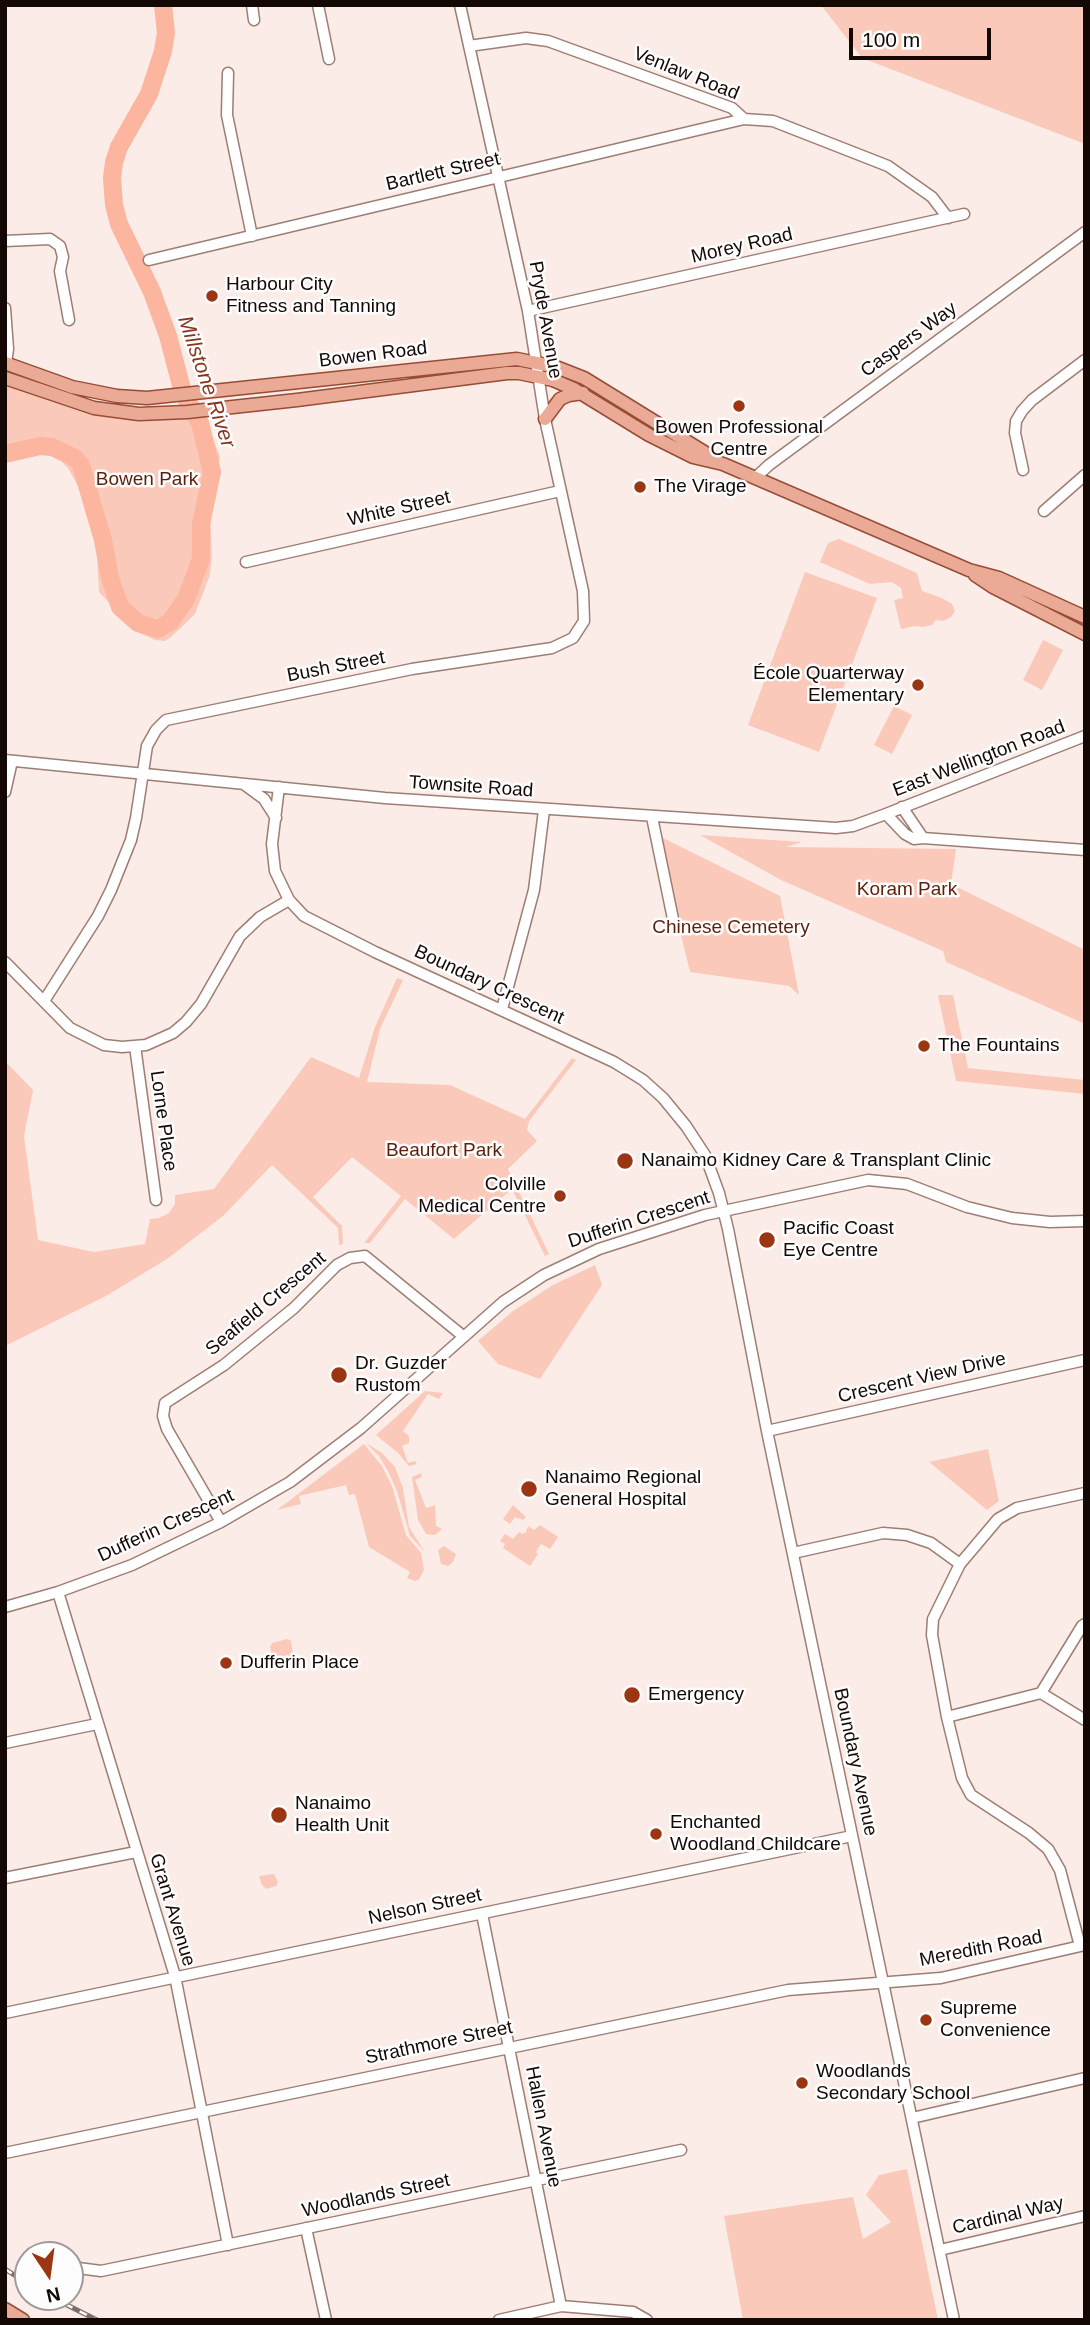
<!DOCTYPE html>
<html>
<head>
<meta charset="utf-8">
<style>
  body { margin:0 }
  #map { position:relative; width:1090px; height:2325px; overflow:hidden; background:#fbece7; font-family:Arial,sans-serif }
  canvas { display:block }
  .frame { position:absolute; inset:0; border:7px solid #140805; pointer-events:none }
  .north { position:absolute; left:14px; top:2241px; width:70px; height:70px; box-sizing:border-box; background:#fdfdfd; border:2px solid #a09b9a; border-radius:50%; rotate:167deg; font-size:19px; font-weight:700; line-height:28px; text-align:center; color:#140805 }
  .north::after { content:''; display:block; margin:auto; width:24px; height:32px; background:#9c3612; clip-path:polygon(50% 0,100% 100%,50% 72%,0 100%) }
  .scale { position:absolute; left:849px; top:28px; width:142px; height:32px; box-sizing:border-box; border:4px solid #140805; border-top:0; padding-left:9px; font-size:21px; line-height:24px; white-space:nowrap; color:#140805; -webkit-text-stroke:5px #fdfdfd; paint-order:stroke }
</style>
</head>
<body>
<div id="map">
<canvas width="1090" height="2325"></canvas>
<div class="frame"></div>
<div class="north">N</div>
<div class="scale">100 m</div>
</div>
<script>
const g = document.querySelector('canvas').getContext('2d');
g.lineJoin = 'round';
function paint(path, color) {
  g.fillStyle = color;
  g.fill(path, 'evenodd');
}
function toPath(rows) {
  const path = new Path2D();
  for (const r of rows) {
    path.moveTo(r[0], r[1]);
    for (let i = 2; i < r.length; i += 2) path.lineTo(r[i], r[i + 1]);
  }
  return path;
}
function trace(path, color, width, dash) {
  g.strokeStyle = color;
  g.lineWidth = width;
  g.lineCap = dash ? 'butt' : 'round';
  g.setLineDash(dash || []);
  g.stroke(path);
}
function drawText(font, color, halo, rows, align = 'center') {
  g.font = font + ' Arial,sans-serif';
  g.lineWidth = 5;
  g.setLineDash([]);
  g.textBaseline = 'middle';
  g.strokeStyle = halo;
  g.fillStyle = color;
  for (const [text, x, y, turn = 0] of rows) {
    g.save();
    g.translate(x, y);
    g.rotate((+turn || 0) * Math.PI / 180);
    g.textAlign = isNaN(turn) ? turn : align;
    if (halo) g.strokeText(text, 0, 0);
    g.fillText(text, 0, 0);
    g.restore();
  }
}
paint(toPath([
  [821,5,1085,5,1085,144,862,58],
  [5,381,77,402,176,415,202,410,220,457,210,509,212,555,210,575,195,614,171,637,165,641,155,640,135,631,99,592,97,557,90,517,80,490,68,468,61,461,42,451,31,449,5,453],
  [839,539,917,573,922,591,942,598,952,604,955,611,951,617,943,621,936,620,932,625,923,627,915,626,901,629,894,600,903,598,901,588,892,582,870,584,820,562,828,543],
  [805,572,877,598,819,752,748,725],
  [1043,640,1063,650,1042,690,1023,680],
  [894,706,912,715,892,754,874,745],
  [657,835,780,896,799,995,789,986,690,972],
  [700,835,802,842,786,847,956,849,951,884,1085,950,1085,1024,946,962,943,951,781,880],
  [397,978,403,980,380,1029,367,1082,450,1085,525,1119,572,1058,576,1060,529,1121,527,1130,537,1141,508,1169,549,1254,545,1256,512,1189,454,1239,405,1199,370,1243,364,1243,401,1196,352,1157,313,1197,342,1226,343,1244,339,1245,338,1228,272,1165,223,1216,167,1259,106,1296,5,1346,5,1061,33,1090,24,1136,38,1240,94,1252,145,1244,150,1219,159,1218,169,1213,175,1204,175,1195,214,1189,311,1057,359,1078,375,1027],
  [938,995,953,995,968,1068,1085,1080,1085,1094,956,1081],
  [595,1265,602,1285,540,1379,498,1364,478,1341,513,1311,553,1285],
  [425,1391,443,1393,439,1399,428,1394,403,1431,409,1436,409,1443,402,1446,408,1463,415,1461,417,1464,409,1466,398,1453,376,1435],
  [366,1443,382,1453,395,1467,403,1488,409,1527,425,1552,410,1536,397,1491,388,1471,379,1456],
  [364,1444,382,1466,392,1486,406,1535,421,1553,424,1570,419,1579,415,1581,407,1578,410,1572,369,1547,355,1494,349,1495,346,1485,299,1496,301,1504,277,1510],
  [988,1449,999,1501,987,1510,929,1462],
  [421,1473,422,1477,415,1480,426,1508,435,1505,436,1526,442,1529,435,1535,426,1534,418,1520,412,1477],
  [513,1505,526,1517,523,1520,515,1517,510,1524,503,1519],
  [540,1525,558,1537,550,1549,541,1544,536,1552,538,1554,530,1566,503,1548,505,1544,500,1541,505,1534,513,1539,519,1532,522,1534,526,1532,528,1526,534,1530],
  [444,1546,456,1554,453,1562,448,1566,441,1564,438,1550],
  [287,1639,291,1641,293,1655,290,1659,279,1662,273,1660,270,1647,272,1643],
  [274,1874,278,1882,276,1886,266,1889,262,1885,259,1876],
  [907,2169,938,2320,743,2320,724,2216,853,2197,863,2239,891,2222,866,2195,879,2175]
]), '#fbc9ba');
trace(toPath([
  [5,454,40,446,52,447,75,458,81,465,103,540,110,578,120,607,138,623,158,629,170,622,186,599,201,559,201,524,212,472,200,423,183,393,168,336,152,292,119,224,114,205,112,178,114,162,119,147,149,94,163,51,166,33,163,5]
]), '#fcb59f', 18);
const minor = toPath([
  [252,5,254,20],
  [318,5,329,59],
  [469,46,526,38,548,41,732,108,744,119,773,121,888,166,932,197,948,218],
  [228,73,227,115,252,236],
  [5,241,50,239,60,246,63,257,60,271,69,320],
  [149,260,744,119],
  [5,308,8,349,6,363],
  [528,311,964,214],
  [1023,470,1015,433,1016,421,1022,411,1032,400,1085,360],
  [755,478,769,465,1085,232],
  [1044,511,1085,475],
  [246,562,560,491],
  [5,760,385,798,836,828,853,826,886,814,1085,736],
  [245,785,264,799,276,818],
  [279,787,272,844,275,871,289,900,304,916,375,952,614,1062,643,1080,663,1098,686,1126,705,1155,719,1193,728,1229,767,1431,954,2320],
  [5,792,12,761],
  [902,807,923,838],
  [886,814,905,834,914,839,923,838,1085,850],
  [652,817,673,919],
  [5,962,70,1028,104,1045,122,1047,146,1045,173,1033,186,1022,201,1004,240,936,260,917,289,900],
  [44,1001,98,916,111,890,131,840,136,818,147,746,156,730,166,720,412,669,552,648,573,638,584,621,583,591,545,419,528,311,460,5],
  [502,1009,534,890,544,810],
  [135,1046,156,1200],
  [767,1431,1085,1360],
  [221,1522,167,1429,163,1416,165,1403,224,1365,294,1308,337,1265,350,1258,365,1256,463,1336],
  [793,1553,883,1533,907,1535,931,1543,960,1564],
  [58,1592,175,1976,228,2245],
  [5,1607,58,1592,132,1565,221,1522,290,1482,361,1428,503,1302,544,1275,599,1249,705,1215,868,1180,907,1184,967,1207,1012,1218,1050,1222,1085,1221],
  [1041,1693,1082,1626,1085,1624],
  [947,1717,1041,1693,1085,1720],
  [5,1743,97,1724],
  [5,1878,136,1852],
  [482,1914,561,2306],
  [1080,1946,1060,1870,1048,1849,1029,1833,971,1795,962,1778,947,1717,932,1635,933,1619,960,1564,998,1519,1017,1508,1085,1493],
  [5,2013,852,1836],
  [912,2118,1085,2078],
  [5,2153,788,1990,941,1978,1085,1945],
  [306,2228,326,2320],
  [940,2250,1085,2216],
  [78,2268,101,2271,681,2150],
  [499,2320,561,2306,633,2312,647,2320]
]);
const major = toPath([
  [5,363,72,387,117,396,147,398,517,359,556,367,584,378,717,460],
  [5,378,94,408,139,414,187,412,297,400,507,373,519,373,553,380,574,389,649,435,693,457,723,464,969,570,999,578,1085,617],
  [545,419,560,399,569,395,583,393],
  [975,575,993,587,1085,634],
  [5,2309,23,2320]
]);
trace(minor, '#9e7d73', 13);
trace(major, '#974c36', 15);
trace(minor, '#fff', 10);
trace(major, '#ebaa96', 12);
const rail = toPath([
  [5,2269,28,2284],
  [51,2297,97,2320]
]);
trace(rail, '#7b6e6a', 5);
trace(rail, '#fdfdfd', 2.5, [8]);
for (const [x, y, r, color] of [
  [212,296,7,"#9c3612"],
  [739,406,7,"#9c3612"],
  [640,487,7,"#9c3612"],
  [918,685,7,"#9c3612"],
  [924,1046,7,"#9c3612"],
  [625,1161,9,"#9c3612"],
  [560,1196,7,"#9c3612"],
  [767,1240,9,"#9c3612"],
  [339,1375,9,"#9c3612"],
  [529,1489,9,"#9c3612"],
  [226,1663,7,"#9c3612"],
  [632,1695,9,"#9c3612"],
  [279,1815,9,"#9c3612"],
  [656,1834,7,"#9c3612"],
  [926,2020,7,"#9c3612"],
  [802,2083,7,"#9c3612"]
]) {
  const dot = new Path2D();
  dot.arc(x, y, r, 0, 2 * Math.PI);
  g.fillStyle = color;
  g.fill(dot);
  trace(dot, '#fdfdfd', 2.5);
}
drawText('19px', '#140805', '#fdfdfd', [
  ["Venlaw Road",686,74,22],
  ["Bartlett Street",443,172,-13],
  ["Morey Road",742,246,-13],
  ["Pryde Avenue",545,320,80],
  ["Caspers Way",909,340,-36],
  ["Bowen Road",373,355,-7],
  ["White Street",399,509,-13],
  ["Bush Street",336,667,-11],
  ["East Wellington Road",979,759,-21],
  ["Townsite Road",471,787,4],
  ["Boundary Crescent",489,985,25],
  ["Lorne Place",163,1121,82],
  ["Dufferin Crescent",639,1220,-18],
  ["Seafield Crescent",266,1304,-40],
  ["Crescent View Drive",922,1378,-13],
  ["Dufferin Crescent",166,1526,-25],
  ["Boundary Avenue",855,1762,78],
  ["Nelson Street",425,1907,-12],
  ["Grant Avenue",172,1910,73],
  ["Meredith Road",981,1949,-11],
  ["Strathmore Street",439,2043,-12],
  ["Hallen Avenue",543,2127,79],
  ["Woodlands Street",376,2196,-12],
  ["Cardinal Way",1008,2216,-13]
]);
drawText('19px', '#140805', '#fdfdfd', [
  ["Harbour City",226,285],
  ["Fitness and Tanning",226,307],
  ["Bowen Professional",739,428,"center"],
  ["Centre",739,450,"center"],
  ["The Virage",654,487],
  ["École Quarterway",904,674,"right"],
  ["Elementary",904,696,"right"],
  ["The Fountains",938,1046],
  ["Nanaimo Kidney Care & Transplant Clinic",641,1161],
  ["Colville",546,1185,"right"],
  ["Medical Centre",546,1207,"right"],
  ["Pacific Coast",783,1229],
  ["Eye Centre",783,1251],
  ["Dr. Guzder",355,1364],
  ["Rustom",355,1386],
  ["Nanaimo Regional",545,1478],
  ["General Hospital",545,1500],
  ["Dufferin Place",240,1663],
  ["Emergency",648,1695],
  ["Nanaimo",295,1804],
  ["Health Unit",295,1826],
  ["Enchanted",670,1823],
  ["Woodland Childcare",670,1845],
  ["Supreme",940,2009],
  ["Convenience",940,2031],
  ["Woodlands",816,2072],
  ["Secondary School",816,2094]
], 'left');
drawText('19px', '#5d1f0b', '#fdfdfd', [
  ["Bowen Park",147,480],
  ["Koram Park",907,890],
  ["Chinese Cemetery",731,928],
  ["Beaufort Park",444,1151]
]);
drawText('italic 21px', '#87361c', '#fdfdfd', [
  ["Millstone River",206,382,71]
]);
</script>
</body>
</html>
